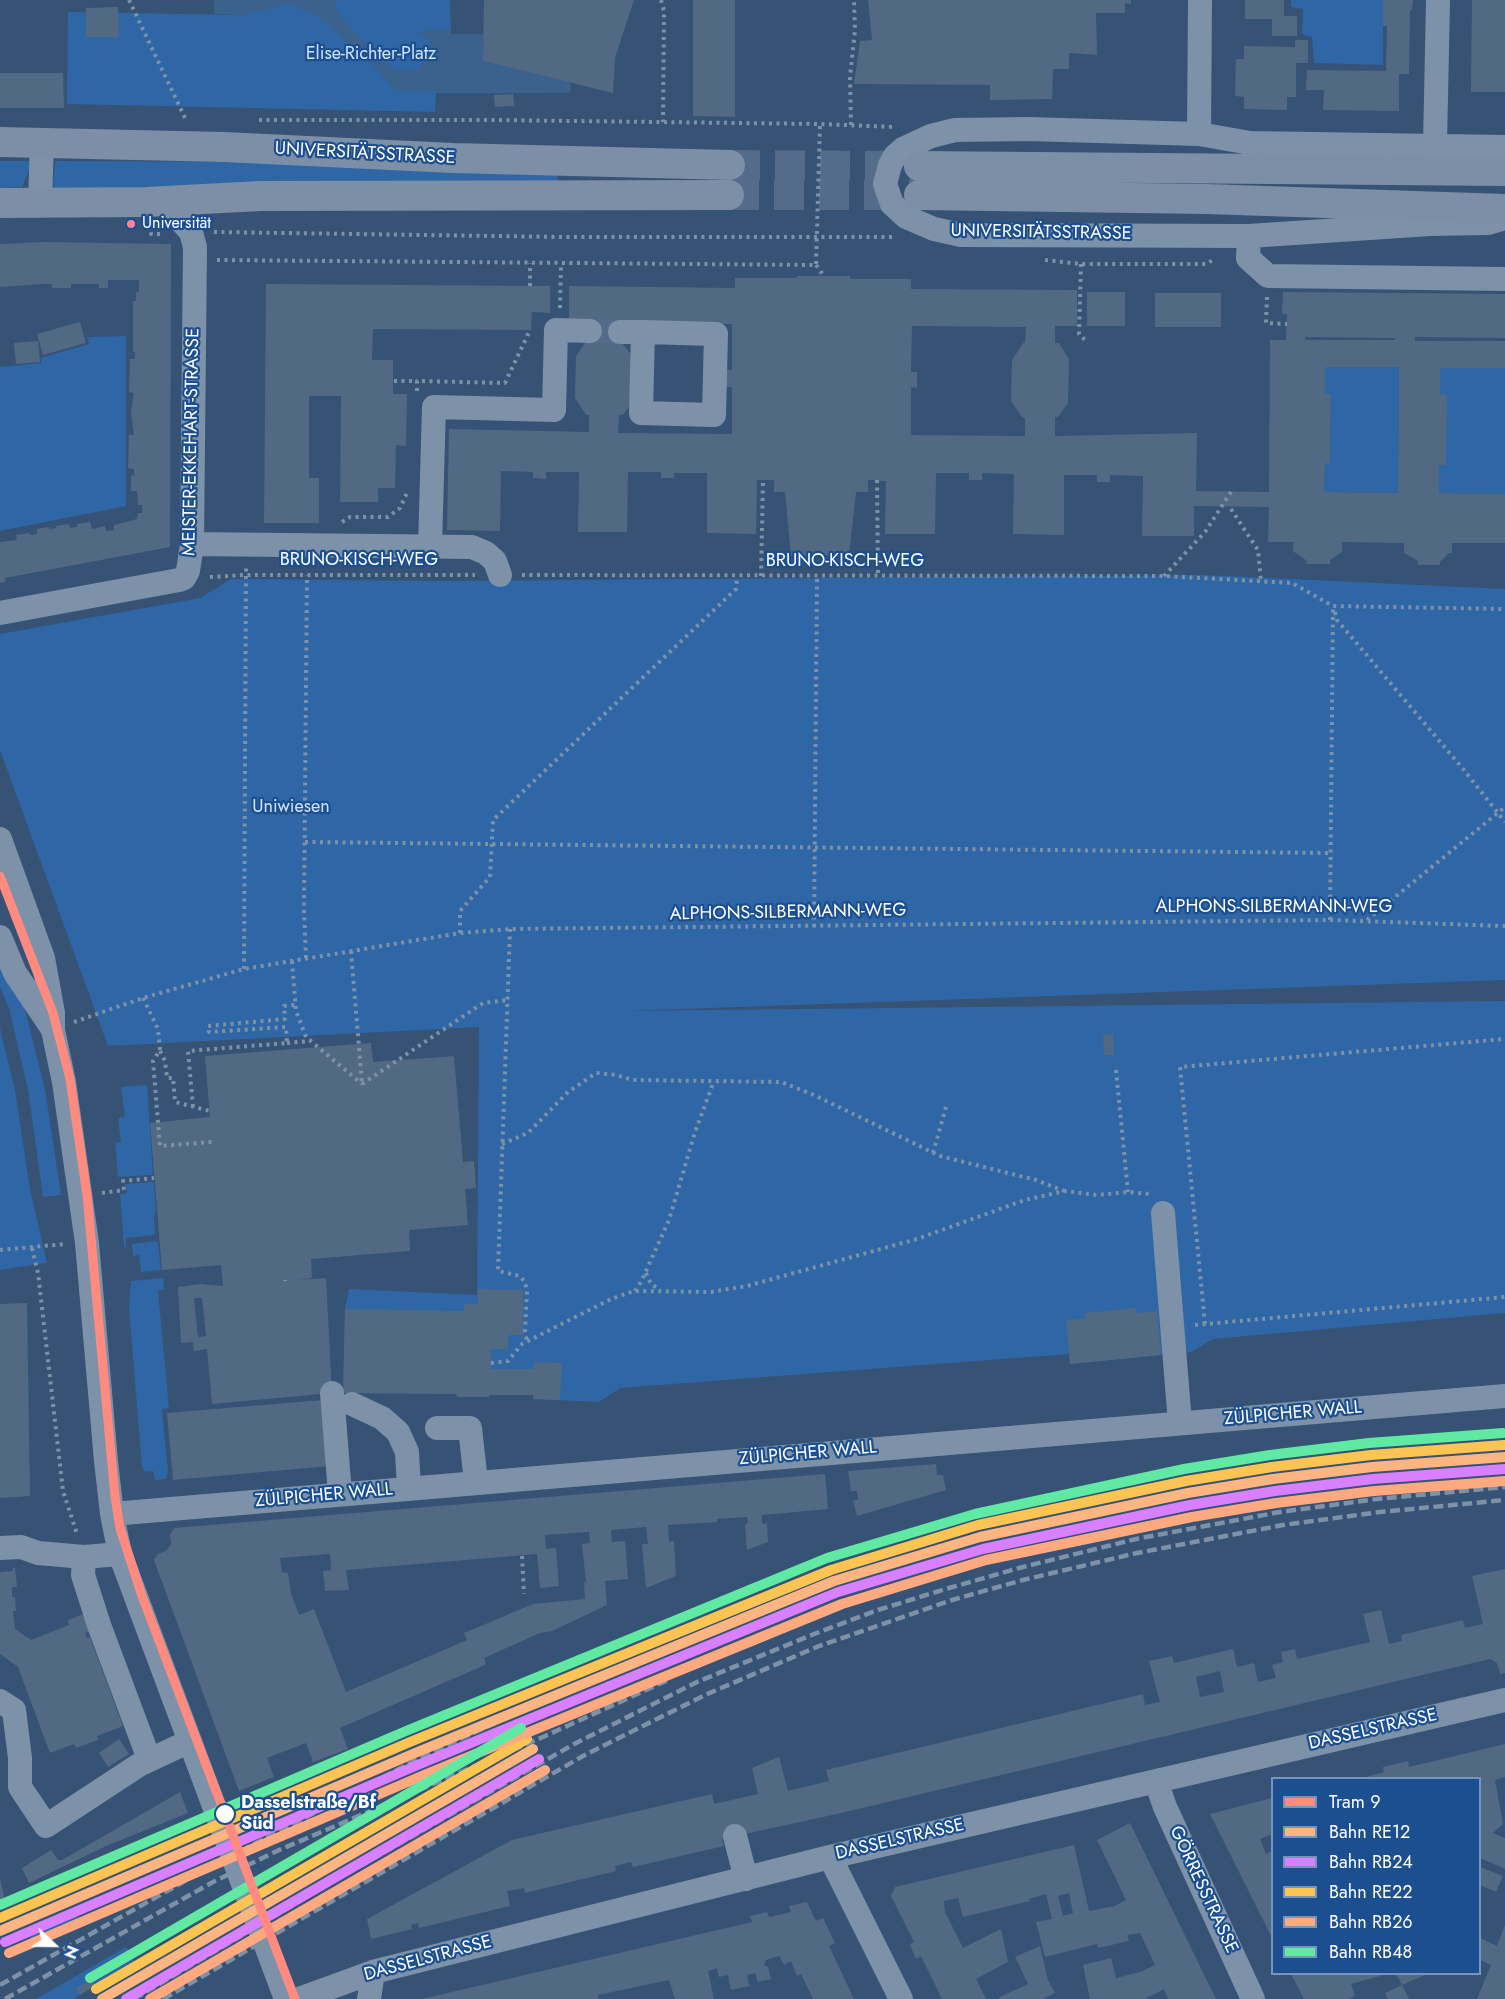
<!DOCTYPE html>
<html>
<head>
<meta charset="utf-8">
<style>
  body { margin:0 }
  #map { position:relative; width:1505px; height:1999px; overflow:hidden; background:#365274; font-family:Jost,sans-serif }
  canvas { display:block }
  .legend { position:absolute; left:1271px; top:1777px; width:210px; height:198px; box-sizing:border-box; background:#1b4f8f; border:2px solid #7695bc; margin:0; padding:8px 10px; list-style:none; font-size:18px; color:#fff }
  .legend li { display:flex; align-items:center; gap:12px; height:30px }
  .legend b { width:30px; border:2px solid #7695bc }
  .north { position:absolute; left:24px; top:1915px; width:60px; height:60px; -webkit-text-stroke:4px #1b4f8f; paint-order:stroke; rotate:112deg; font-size:16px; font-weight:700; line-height:24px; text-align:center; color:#fff }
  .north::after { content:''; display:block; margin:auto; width:21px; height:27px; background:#fff; clip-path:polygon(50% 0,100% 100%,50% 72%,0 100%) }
</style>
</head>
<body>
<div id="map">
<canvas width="1505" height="1999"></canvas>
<ul class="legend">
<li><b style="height:8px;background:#ff8b80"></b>Tram 9</li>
<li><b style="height:8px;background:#ffb580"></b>Bahn RE12</li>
<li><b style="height:8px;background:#d880ff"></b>Bahn RB24</li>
<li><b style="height:8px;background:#fcc553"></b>Bahn RE22</li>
<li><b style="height:8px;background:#ffa980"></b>Bahn RB26</li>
<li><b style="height:8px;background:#60e9a3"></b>Bahn RB48</li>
</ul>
<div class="north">N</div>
</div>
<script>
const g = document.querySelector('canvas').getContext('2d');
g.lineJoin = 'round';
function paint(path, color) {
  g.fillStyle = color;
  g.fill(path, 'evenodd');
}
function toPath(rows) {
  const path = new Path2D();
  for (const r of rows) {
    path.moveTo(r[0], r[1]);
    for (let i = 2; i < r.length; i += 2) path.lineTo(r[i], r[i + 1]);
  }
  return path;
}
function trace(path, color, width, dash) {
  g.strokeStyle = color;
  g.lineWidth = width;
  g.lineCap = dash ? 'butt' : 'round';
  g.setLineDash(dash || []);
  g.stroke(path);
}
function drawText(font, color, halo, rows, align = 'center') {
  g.font = font + ' Jost,sans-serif';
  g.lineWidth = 4.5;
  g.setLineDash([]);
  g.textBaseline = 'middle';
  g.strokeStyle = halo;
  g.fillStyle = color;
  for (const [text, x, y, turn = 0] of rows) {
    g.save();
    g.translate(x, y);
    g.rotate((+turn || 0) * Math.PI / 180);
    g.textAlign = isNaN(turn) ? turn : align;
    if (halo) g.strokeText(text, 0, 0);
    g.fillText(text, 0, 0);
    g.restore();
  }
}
paint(toPath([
  [244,0,450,0,451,34,483,34,483,61,571,83,570,93,436,93,435,112,67,104,68,12,243,15],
  [1291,0,1383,0,1383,65,1314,63,1312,37,1302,34,1303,9,1291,7],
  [0,161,33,161,22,187,0,188],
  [55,161,304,162,557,174,558,182,53,188],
  [126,336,126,506,0,531,0,367,41,363,41,358,89,344,87,337],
  [1325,367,1399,367,1398,493,1324,492,1325,463,1330,463,1331,394,1325,394],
  [1440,368,1505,368,1505,494,1439,493,1439,465,1446,465,1440,395],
  [1206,575,1505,589,1505,980,626,1011,1505,1001,1505,1313,1213,1339,1191,1352,1070,1364,1069,1354,620,1388,599,1402,533,1399,533,1395,489,1395,489,1397,457,1397,456,1394,343,1393,345,1309,349,1289,477,1295,479,1027,108,1046,0,750,0,634,200,598,231,579,443,581],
  [0,949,22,997,45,1089,61,1195,43,1197,28,1090,9,1008,0,987],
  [0,1028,15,1090,30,1189,47,1263,0,1270],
  [147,1085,153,1173,151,1175,118,1177,115,1143,121,1142,118,1118,125,1117,121,1087],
  [151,1182,154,1183,156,1210,154,1217,155,1235,126,1238,126,1247,124,1247,120,1194,127,1193,126,1184],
  [156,1241,158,1243,161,1270,141,1272,139,1255,133,1256,132,1244],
  [163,1278,164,1289,158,1291,169,1408,162,1409,168,1471,166,1479,155,1480,153,1471,145,1472,142,1467,129,1308,131,1281],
  [75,1913,80,1923,37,1948,29,1935],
  [126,1947,135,1963,95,1986,91,1980,77,1988,80,1995,74,1999,36,1999]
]), '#2f66a5');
paint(toPath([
  [214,0,336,0,336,10,360,39,395,71,420,69,432,43,417,32,451,28,451,34,483,34,483,61,571,83,570,93,397,91,360,53,317,16,289,4,243,15,214,14]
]), '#3b618d');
paint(toPath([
  [484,0,634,0,615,58,613,93,483,61],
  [693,0,735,0,735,117,693,116],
  [868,0,1131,0,1131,4,1125,3,1125,13,1096,13,1097,55,1069,53,1069,69,1053,69,1052,99,990,100,990,85,854,84,860,41,872,40],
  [1245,0,1284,0,1284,16,1297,16,1297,36,1272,36,1272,19,1245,19],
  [1383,0,1413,0,1412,9,1410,11,1409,74,1399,74,1399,111,1323,110,1324,90,1306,90,1307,70,1386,71,1387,26,1383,26],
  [1472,0,1505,0,1505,92,1471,92],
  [118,7,119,37,86,37,86,8],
  [1295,40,1308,40,1308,63,1296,63,1296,97,1287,97,1287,110,1244,109,1244,97,1235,96,1236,59,1244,59,1244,46,1295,47],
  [0,73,63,73,64,108,0,108],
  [513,94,514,106,495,107,494,95],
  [44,242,171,244,170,547,5,578,6,582,0,583,0,542,17,540,16,535,29,533,30,535,37,534,37,529,49,527,49,529,56,528,56,526,69,524,70,528,77,527,77,524,90,522,92,529,105,526,106,531,114,530,114,525,137,519,138,513,142,513,142,505,138,505,137,491,131,491,131,475,134,476,134,469,128,468,129,435,134,435,131,413,134,393,129,392,130,359,135,359,135,352,133,352,133,301,136,301,136,292,139,292,139,280,108,280,108,288,99,288,99,284,71,284,71,288,52,288,52,284,44,284,0,287,0,244],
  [797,276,850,276,850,279,911,279,911,289,1077,290,1077,326,1055,326,1055,343,1059,343,1069,359,1068,403,1058,417,1055,417,1055,436,1197,433,1196,491,1269,492,1270,340,1286,340,1287,314,1282,314,1283,292,1505,294,1505,338,1415,337,1415,341,1505,341,1505,368,1440,368,1440,395,1447,395,1446,465,1439,465,1439,493,1505,494,1505,543,1452,543,1452,553,1449,553,1440,562,1440,565,1418,565,1418,561,1404,553,1404,543,1342,542,1342,552,1330,560,1330,564,1306,564,1307,561,1293,551,1294,542,1268,542,1269,507,1194,506,1194,536,1142,536,1143,476,1110,475,1110,482,1097,482,1097,475,1064,475,1064,535,1013,534,1014,474,982,473,982,480,969,480,969,473,936,473,935,534,885,534,886,481,868,480,868,492,856,492,849,555,791,556,785,492,774,492,774,480,757,480,756,534,707,533,707,473,674,473,674,478,661,478,661,472,628,472,627,532,578,532,579,472,546,472,546,479,533,478,533,472,501,471,500,531,447,530,449,429,589,432,589,415,586,415,575,398,576,356,587,340,569,322,569,286,735,288,735,278,797,278],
  [620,323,732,324,732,370,726,370,726,387,732,387,732,434,618,433,619,415,623,415,634,400,635,359,620,341],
  [912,326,1026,327,1025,343,1023,343,1012,360,1011,401,1022,417,1025,418,1025,436,911,435,911,387,917,388,917,372,911,372],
  [1305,337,1395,338,1395,340,1305,340],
  [1325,367,1399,367,1398,493,1324,492,1325,463,1330,463,1331,394,1325,394],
  [266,284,550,286,550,313,532,312,531,330,373,329,372,360,393,360,393,394,407,394,406,446,396,445,395,488,378,488,378,502,340,502,341,396,309,396,309,478,319,478,319,523,264,523],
  [1087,292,1125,292,1125,326,1087,326],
  [1155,293,1221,293,1221,327,1155,327],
  [80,322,86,343,43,355,37,334],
  [38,341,40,362,16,364,14,343],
  [1113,1034,1114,1055,1104,1055,1103,1035],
  [371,1043,373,1062,454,1056,463,1162,474,1161,476,1188,465,1189,468,1225,409,1230,410,1251,311,1259,312,1278,298,1280,326,1278,332,1393,212,1404,207,1349,194,1351,193,1342,181,1343,178,1287,201,1284,223,1286,221,1265,162,1270,150,1123,210,1117,205,1056],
  [194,1298,202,1298,206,1336,198,1337],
  [478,1289,523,1290,523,1335,508,1335,508,1349,491,1349,491,1369,534,1369,534,1362,562,1363,560,1400,533,1399,533,1395,489,1395,489,1397,457,1397,456,1394,343,1393,345,1309,464,1311,464,1304,478,1304],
  [27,1303,30,1496,0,1498,0,1304],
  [1136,1308,1136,1313,1157,1311,1161,1355,1070,1364,1066,1320,1085,1318,1084,1313],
  [323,1400,329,1466,173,1480,167,1413],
  [936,1464,937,1475,943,1475,946,1490,857,1516,853,1501,858,1499,857,1491,851,1491,848,1471],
  [825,1474,828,1509,762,1515,762,1524,767,1523,768,1542,747,1550,745,1525,748,1522,747,1517,717,1519,717,1522,668,1525,669,1542,674,1541,676,1576,646,1588,642,1544,648,1544,646,1527,611,1530,612,1542,625,1541,628,1579,605,1581,607,1605,552,1631,540,1633,484,1658,486,1664,478,1668,340,1728,348,1749,313,1762,306,1743,267,1758,274,1777,239,1791,154,1560,158,1554,166,1551,171,1544,170,1535,174,1528],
  [589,1532,590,1543,582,1544,586,1582,584,1582,585,1599,533,1604,464,1633,467,1640,346,1692,314,1609,299,1615,291,1593,288,1573,282,1572,280,1558,330,1554,331,1570,323,1571,325,1591,349,1590,346,1570,537,1554,540,1588,559,1586,556,1548,546,1549,545,1535],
  [13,1568,15,1568,17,1587,12,1587,12,1597,15,1597,16,1611,13,1611,15,1629,31,1640,69,1625,68,1620,86,1613,93,1631,85,1633,87,1638,90,1637,123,1726,97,1736,98,1740,76,1748,74,1744,50,1753,18,1667,0,1654,0,1572,13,1571],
  [1505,1569,1505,1673,1500,1674,1497,1663,1490,1659,837,1814,722,1839,724,1846,633,1867,631,1862,615,1866,616,1871,525,1893,524,1888,507,1891,510,1906,419,1928,418,1923,411,1925,412,1929,371,1939,367,1919,512,1840,712,1794,714,1804,758,1794,752,1768,779,1757,788,1791,829,1781,826,1770,1143,1694,1145,1705,1160,1702,1149,1661,1172,1656,1174,1663,1233,1649,1237,1667,1254,1663,1258,1682,1276,1678,1272,1665,1283,1662,1281,1652,1295,1649,1297,1659,1370,1642,1363,1614,1381,1610,1389,1644,1402,1641,1401,1635,1463,1620,1465,1628,1483,1624,1472,1576],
  [1220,1671,1224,1692,1200,1697,1196,1677],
  [119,1739,129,1754,108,1767,99,1753],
  [1505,1744,1505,1777,1495,1780,1503,1824,1493,1833,1505,1838,1505,1869,1480,1858,1480,1778,1363,1778,1384,1772,1383,1767,1408,1761,1409,1767],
  [180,1792,188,1813,106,1846,29,1883,22,1868,51,1850,58,1860,62,1860],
  [1272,1798,1272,1841,1270,1835,1260,1839,1266,1854,1272,1851,1272,1938,1210,1814],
  [1130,1823,1216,1999,1168,1999,1164,1989,1145,1999,1090,1999,1083,1965,1111,1958,1116,1978,1140,1972,1155,1965,1140,1933,1127,1935,1129,1941,1098,1948,1097,1944,1045,1957,1036,1922,1052,1919,1046,1894,1029,1899,1030,1901,963,1917,958,1898,944,1901,945,1912,963,1948,1001,1929,1008,1962,976,1979,986,1999,942,1999,921,1956,916,1959,910,1945,914,1942,891,1896,895,1887,1074,1845,1089,1911,1115,1906,1126,1900,1097,1840],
  [1069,1893,1073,1913,1063,1916,1058,1896],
  [1480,1867,1503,1876,1496,1892,1480,1885],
  [0,1878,6,1905,0,1906],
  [807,1902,816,1921,823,1918,835,1943,829,1946,854,1999,813,1999,801,1974,797,1976,791,1961,784,1965,779,1956,766,1960,764,1965,768,1967,771,1979,758,1982,755,1973,747,1975,749,1986,731,1990,728,1975,719,1977,717,1968,708,1971,714,1999,675,1999,669,1980,598,1995,599,1999,422,1999,752,1922,750,1916,767,1912,769,1917,791,1912,789,1906],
  [1505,1925,1505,1999,1477,1999,1491,1965,1480,1960,1480,1938,1497,1946],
  [1040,1946,1048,1980,1055,1993,1043,1999,999,1999,1000,1997,1028,1984,1015,1957],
  [1291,1974,1387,1974,1351,1984,1355,1996,1349,1999,1304,1999],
  [1396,1974,1427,1974,1402,1985],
  [91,1980,95,1986,80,1995,76,1988],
  [1402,1985,1409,1999,1388,1999,1385,1993]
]), '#526984');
trace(toPath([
  [590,331,620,332]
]), '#546c89', 24, [24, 12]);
trace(toPath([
  [730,165,919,166],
  [729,195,919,195]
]), '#546c89', 30, [30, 15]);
trace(toPath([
  [129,0,187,122],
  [661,0,664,11,663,122],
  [259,120,491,120,820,124,894,127],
  [851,125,850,77,855,30,854,0],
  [151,225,151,234,162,234],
  [214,232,563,237,893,237],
  [217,260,816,265,820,124],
  [1045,260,1081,264,1206,264,1213,260],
  [1081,264,1079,334,1088,343],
  [816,265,824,276],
  [530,286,530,263],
  [1267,297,1266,323,1287,324],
  [560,308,561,264],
  [394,381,417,381],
  [417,391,417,381,505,383,530,330],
  [877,480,878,576],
  [1231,509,1258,550,1261,581],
  [342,522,350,517,388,517,400,508,407,493],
  [522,575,1164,576,1292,583,1333,606,1505,609],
  [761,576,763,480],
  [1164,576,1205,532,1231,492],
  [210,577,245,575,475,575],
  [1335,612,1337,620,1464,770,1505,822],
  [305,842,1331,853],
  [1330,920,1333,606],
  [1367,920,1505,807],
  [814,927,817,576],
  [510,929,498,1271,520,1276,525,1282,527,1291,525,1332,527,1341],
  [460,933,460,911,490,877,493,820,736,589,737,577],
  [351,951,362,1084],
  [306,958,304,909,307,575],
  [292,961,296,1011,306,1037,362,1084],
  [244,969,246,565],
  [143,998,158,1029,160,1050,153,1061,160,1146,212,1142],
  [74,1022,143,998,244,969,460,933,510,929,1330,920,1505,926],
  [287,1043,310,1041],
  [160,1051,165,1061,167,1078,173,1078,175,1102,210,1111],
  [1116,1070,1128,1192],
  [362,1084,483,1003,508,1000],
  [193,1107,188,1051,287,1043,286,1027,209,1032,208,1026,285,1019,284,1006,295,1005],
  [502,1144,528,1133,568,1092,596,1073,616,1075,633,1080,781,1082,814,1095,940,1156,1036,1180,1064,1191],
  [933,1153,946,1107],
  [102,1193,124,1190,123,1181,154,1178],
  [32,1248,38,1273,63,1491,77,1534],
  [0,1250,65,1244],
  [646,1273,651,1284,660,1290],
  [285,1280,285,1281],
  [635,1291,641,1282,669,1220,695,1132,714,1081],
  [1205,1324,1180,1067,1505,1039],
  [1195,1325,1505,1297],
  [491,1363,508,1361,522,1344,611,1299,634,1291,711,1292,747,1286,917,1239,1025,1200,1065,1191,1097,1195,1128,1192,1150,1194],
  [522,1556,524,1594],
  [177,1929,226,1902]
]), '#7d92a8', 4, [3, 4.5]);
trace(toPath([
  [1199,134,1200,0],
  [1435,145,1438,0],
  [1505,147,1250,143,1199,134,1028,129,955,130,931,136,903,149,895,156,890,165,885,184,892,204,906,217,934,229,961,235,1249,236,1430,224,1488,223,1505,218],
  [40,202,42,142],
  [1249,236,1248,258,1268,276,1505,279],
  [620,332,643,332,716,334,714,415,641,413,643,332],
  [192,544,472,547,486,553,495,561,500,575],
  [430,546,434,407,554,410,556,330,590,331],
  [0,613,179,580,184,578,188,571,192,544,195,247,191,232,164,201],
  [0,839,43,958,53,1013,53,1030,64,1082,87,1243,106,1461,112,1514,120,1554,286,1999],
  [0,937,15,973,52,1028],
  [1163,1213,1180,1423],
  [332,1393,340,1494],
  [352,1404,382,1418,398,1432,407,1452,409,1488],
  [437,1428,470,1428,476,1482],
  [112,1514,1505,1396],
  [0,1548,21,1547,38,1553,84,1557,120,1554],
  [84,1557,83,1575,99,1625,149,1759],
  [0,1701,14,1710,20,1758,20,1787,46,1826,139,1765,190,1741],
  [1156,1781,1165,1807,1253,1999],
  [735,1836,746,1879],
  [830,1857,901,1999],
  [299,1999,373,1972,830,1857,1505,1700],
  [369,1999,373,1972]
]), '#7d92a8', 24);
trace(toPath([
  [0,142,224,147,453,158,730,165],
  [919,166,1505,171],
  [919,195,1206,199,1505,209],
  [0,203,146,202,261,196,729,195]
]), '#7d8ea7', 30);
trace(toPath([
  [0,1985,208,1868,426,1755,540,1702],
  [5,1999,213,1882,277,1851,543,1737,668,1680],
  [134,1999,339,1878,576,1743,697,1682,814,1634,878,1610,949,1588,1019,1568,1136,1539,1280,1512,1377,1499,1505,1487],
  [163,1999,583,1756,705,1695,819,1646,952,1600,1023,1580,1137,1553,1283,1525,1380,1512,1505,1500]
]), '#7e92a7', 4.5, [10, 4.5]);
trace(toPath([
  [0,1931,415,1753,834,1581,980,1537,1188,1493,1273,1479,1372,1467,1505,1457],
  [102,1999,533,1749]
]), '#ffb580', 10);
trace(toPath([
  [5,1942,420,1764,838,1592,983,1549,1190,1505,1275,1491,1373,1479,1505,1469],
  [126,1999,539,1759]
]), '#d880ff', 10);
trace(toPath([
  [0,1918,410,1742,831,1570,978,1525,1186,1481,1272,1467,1371,1455,1504,1445],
  [96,1989,527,1739]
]), '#fcc553', 10);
trace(toPath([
  [9,1953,424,1775,842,1604,986,1560,1192,1517,1276,1503,1374,1491,1505,1481],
  [150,1999,545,1770]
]), '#ffa980', 10);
trace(toPath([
  [0,1905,406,1731,827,1558,975,1514,1184,1469,1270,1455,1369,1443,1503,1433],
  [90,1978,521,1728]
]), '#60e9a3', 10);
trace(toPath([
  [0,876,53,1013,70,1079,87,1195,115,1497,120,1528,142,1596,295,1999]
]), '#ff8b80', 9);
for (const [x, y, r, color] of [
  [131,224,5,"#ff8098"],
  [225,1814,10,"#fff"]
]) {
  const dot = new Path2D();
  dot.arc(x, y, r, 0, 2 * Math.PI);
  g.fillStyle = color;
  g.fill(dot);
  trace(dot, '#1b4f8f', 2);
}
drawText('16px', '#fff', '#1b4f8f', [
  ["Universität",142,224]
], 'left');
drawText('18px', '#cfe3fa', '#1b4f8f', [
  ["Elise-Richter-Platz",371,55],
  ["Uniwiesen",291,808]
]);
drawText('18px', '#fff', '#1b4f8f', [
  ["UNIVERSITÄTSSTRASSE",365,154,3],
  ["UNIVERSITÄTSSTRASSE",1041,233,1],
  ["MEISTER-EKKEHART-STRASSE",192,442,-89],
  ["BRUNO-KISCH-WEG",359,561],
  ["BRUNO-KISCH-WEG",845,562],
  ["ALPHONS-SILBERMANN-WEG",1274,908],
  ["ALPHONS-SILBERMANN-WEG",788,913,-1],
  ["ZÜLPICHER WALL",1293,1414,-5],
  ["ZÜLPICHER WALL",808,1454,-5],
  ["ZÜLPICHER WALL",324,1496,-5],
  ["DASSELSTRASSE",1373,1730,-13],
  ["DASSELSTRASSE",900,1840,-13],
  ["GÖRRESSTRASSE",1203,1890,65],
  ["DASSELSTRASSE",428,1959,-15]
]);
drawText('bold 18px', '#fff', '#1b4f8f', [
  ["Dasselstraße/Bf",241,1804],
  ["Süd",241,1825]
], 'left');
</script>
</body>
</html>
